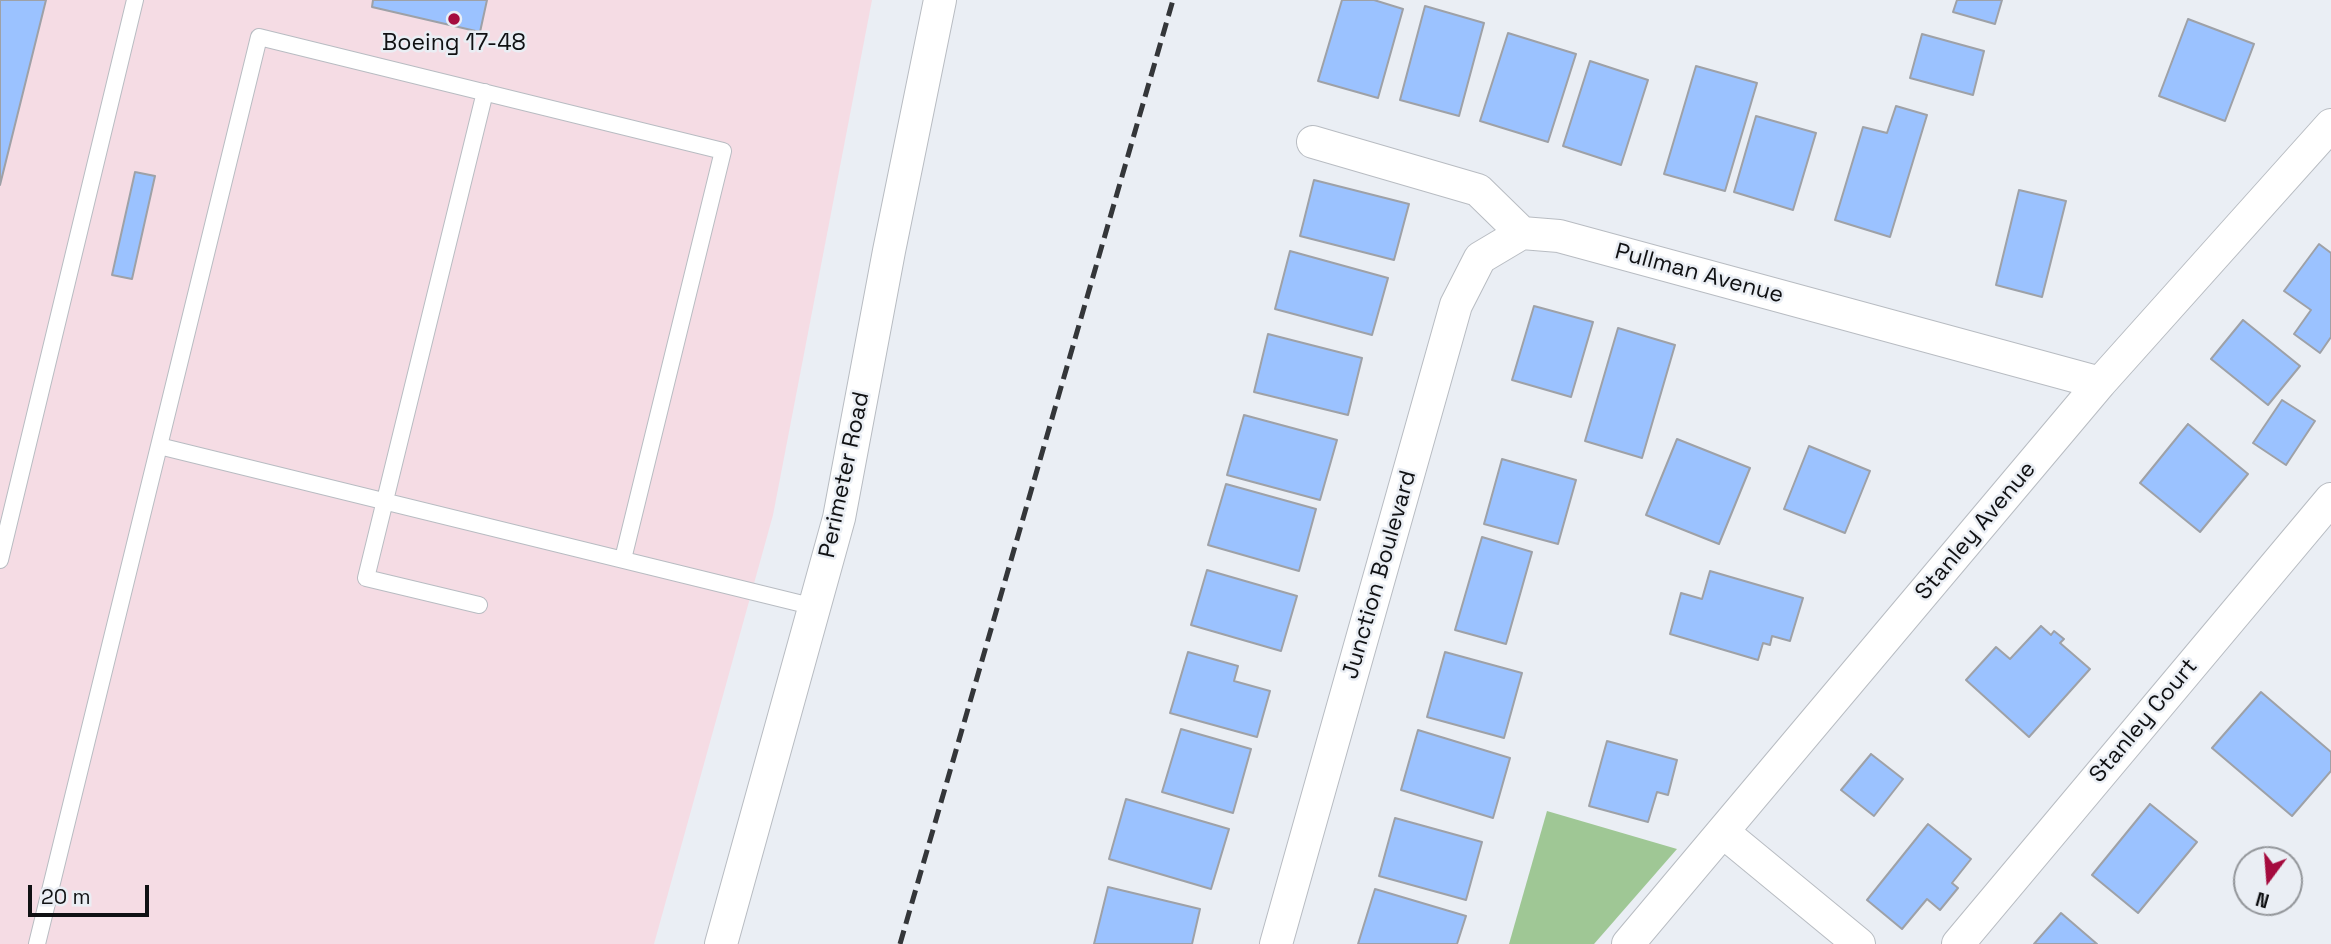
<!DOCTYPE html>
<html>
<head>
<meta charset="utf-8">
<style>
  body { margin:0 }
  #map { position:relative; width:2331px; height:944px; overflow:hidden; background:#eaeef4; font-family:"Space Grotesk",sans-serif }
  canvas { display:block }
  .north { position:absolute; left:2233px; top:846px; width:70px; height:70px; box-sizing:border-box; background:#eaeef4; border:2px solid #93969a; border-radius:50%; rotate:196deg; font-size:19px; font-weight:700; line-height:28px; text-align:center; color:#101113 }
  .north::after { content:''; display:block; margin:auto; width:24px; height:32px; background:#a50b3e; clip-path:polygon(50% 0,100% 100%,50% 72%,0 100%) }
  .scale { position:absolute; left:28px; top:885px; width:121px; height:32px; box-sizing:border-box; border:4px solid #101113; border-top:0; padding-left:9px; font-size:21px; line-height:24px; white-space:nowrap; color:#101113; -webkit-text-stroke:5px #eaeef4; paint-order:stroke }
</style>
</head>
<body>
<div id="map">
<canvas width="2331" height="944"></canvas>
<div class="north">N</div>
<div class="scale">20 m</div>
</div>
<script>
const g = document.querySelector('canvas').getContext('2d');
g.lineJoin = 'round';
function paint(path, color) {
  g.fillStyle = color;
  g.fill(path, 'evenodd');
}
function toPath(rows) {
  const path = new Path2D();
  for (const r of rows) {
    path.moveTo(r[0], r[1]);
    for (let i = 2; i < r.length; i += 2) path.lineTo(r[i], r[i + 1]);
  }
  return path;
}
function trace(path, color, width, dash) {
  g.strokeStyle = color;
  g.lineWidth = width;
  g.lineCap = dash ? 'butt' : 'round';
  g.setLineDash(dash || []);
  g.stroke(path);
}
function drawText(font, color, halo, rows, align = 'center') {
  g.font = font + ' "Space Grotesk",sans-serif';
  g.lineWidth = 5;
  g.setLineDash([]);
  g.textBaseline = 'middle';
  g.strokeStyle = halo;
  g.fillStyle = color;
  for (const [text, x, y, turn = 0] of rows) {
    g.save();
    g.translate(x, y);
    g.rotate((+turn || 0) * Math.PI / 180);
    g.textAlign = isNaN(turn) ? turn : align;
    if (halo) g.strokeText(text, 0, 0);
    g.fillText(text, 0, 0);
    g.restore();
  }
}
paint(toPath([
  [0,0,872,0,773,515,654,944,0,944]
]), '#f5dce4');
paint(toPath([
  [1547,811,1677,849,1594,944,1509,944]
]), '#9fc795');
const building = toPath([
  [0,0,46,0,0,185,0,0],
  [373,0,487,0,480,32,372,7,373,0],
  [1342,0,1374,0,1403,9,1378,98,1318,81,1342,0],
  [1957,0,2002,0,1995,24,1953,12,1957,0],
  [1425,6,1484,23,1459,116,1400,100,1425,6],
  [2188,19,2254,44,2225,121,2159,96,2188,19],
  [1508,33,1576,54,1548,142,1480,121,1508,33],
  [1922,34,1984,51,1973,95,1910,78,1922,34],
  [1590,61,1648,80,1621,165,1563,146,1590,61],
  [1696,66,1757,83,1725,191,1664,174,1696,66],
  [1896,106,1927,115,1890,237,1835,220,1863,127,1887,133,1896,106],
  [1756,116,1816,133,1793,210,1734,192,1756,116],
  [135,172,155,176,132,279,112,275,135,172],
  [1314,180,1409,204,1394,260,1300,236,1314,180],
  [2019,190,2066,201,2042,297,1996,285,2019,190],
  [2319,244,2331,253,2331,337,2320,353,2294,334,2311,310,2284,291,2319,244],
  [1290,251,1388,278,1372,335,1275,309,1290,251],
  [1534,306,1593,322,1571,397,1512,380,1534,306],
  [2243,320,2300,366,2268,405,2211,359,2243,320],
  [1618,328,1675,345,1642,458,1585,441,1618,328],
  [1268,334,1362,358,1348,415,1254,392,1268,334],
  [2282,400,2315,421,2286,465,2253,443,2282,400],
  [1244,415,1337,440,1320,500,1227,475,1244,415],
  [2188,424,2248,474,2200,532,2140,483,2188,424],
  [1677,439,1750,468,1719,544,1646,515,1677,439],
  [1809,446,1870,471,1845,533,1784,509,1809,446],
  [1502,459,1576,480,1558,544,1484,524,1502,459],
  [1226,484,1316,509,1299,571,1208,545,1226,484],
  [1482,537,1532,552,1506,644,1455,630,1482,537],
  [1207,570,1297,596,1281,651,1191,625,1207,570],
  [1710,571,1803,598,1790,641,1772,636,1770,645,1763,643,1758,660,1670,634,1681,593,1702,599,1710,571],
  [2041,626,2051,635,2054,631,2064,639,2060,643,2090,669,2029,737,1966,680,1996,647,2010,659,2041,626],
  [1188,652,1238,666,1234,681,1270,691,1257,737,1170,713,1188,652],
  [1445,652,1522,673,1504,738,1427,717,1445,652],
  [2261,692,2331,752,2331,771,2292,816,2212,748,2261,692],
  [1181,729,1251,749,1233,813,1162,792,1181,729],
  [1418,730,1510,758,1493,818,1401,790,1418,730],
  [1607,741,1677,760,1668,795,1657,792,1648,822,1589,806,1607,741],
  [1871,754,1903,779,1874,816,1841,790,1871,754],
  [1126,799,1229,829,1211,889,1109,859,1126,799],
  [2150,804,2197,842,2138,913,2092,875,2150,804],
  [1395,818,1482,842,1466,900,1379,876,1395,818],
  [1928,824,1971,859,1952,883,1958,888,1940,910,1927,899,1902,929,1867,900,1928,824],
  [1108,887,1200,909,1192,944,1094,944,1108,887],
  [1375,889,1466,916,1457,944,1358,944,1375,889],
  [2061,913,2097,944,2034,944,2061,913]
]);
paint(building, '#9bc2ff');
trace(building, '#9ea1a7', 2);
const service = toPath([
  [159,446,259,37,723,151,623,559],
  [0,560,135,0],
  [479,605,366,578,485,92],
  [37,944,159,446,815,607]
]);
const minor = toPath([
  [1313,142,1478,190,1522,233,1559,236,2100,383],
  [1723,832,1859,944],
  [721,944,839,518,889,251,940,0],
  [1276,944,1456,305,1480,258,1522,233],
  [1628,944,2100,383,2331,125],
  [1958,944,2331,499]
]);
trace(service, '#b8bcc2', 18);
trace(minor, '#b8bcc2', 34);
trace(service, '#fff', 16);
trace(minor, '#fff', 32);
trace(toPath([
  [900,944,1173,0]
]), '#343639', 5, [14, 7]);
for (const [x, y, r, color] of [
  [454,19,7,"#a50b3e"]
]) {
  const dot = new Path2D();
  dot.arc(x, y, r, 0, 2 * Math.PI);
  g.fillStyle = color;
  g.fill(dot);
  trace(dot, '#eaeef4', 2.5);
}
drawText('23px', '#101113', '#eaeef4', [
  ["Boeing 17-48",454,44]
]);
drawText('23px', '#101113', '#eaeef4', [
  ["Pullman Avenue",1699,274,15],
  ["Perimeter Road",845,475,-78],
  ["Stanley Avenue",1976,531,-50],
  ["Junction Boulevard",1380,575,-74],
  ["Stanley Court",2144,721,-50]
]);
</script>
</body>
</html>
